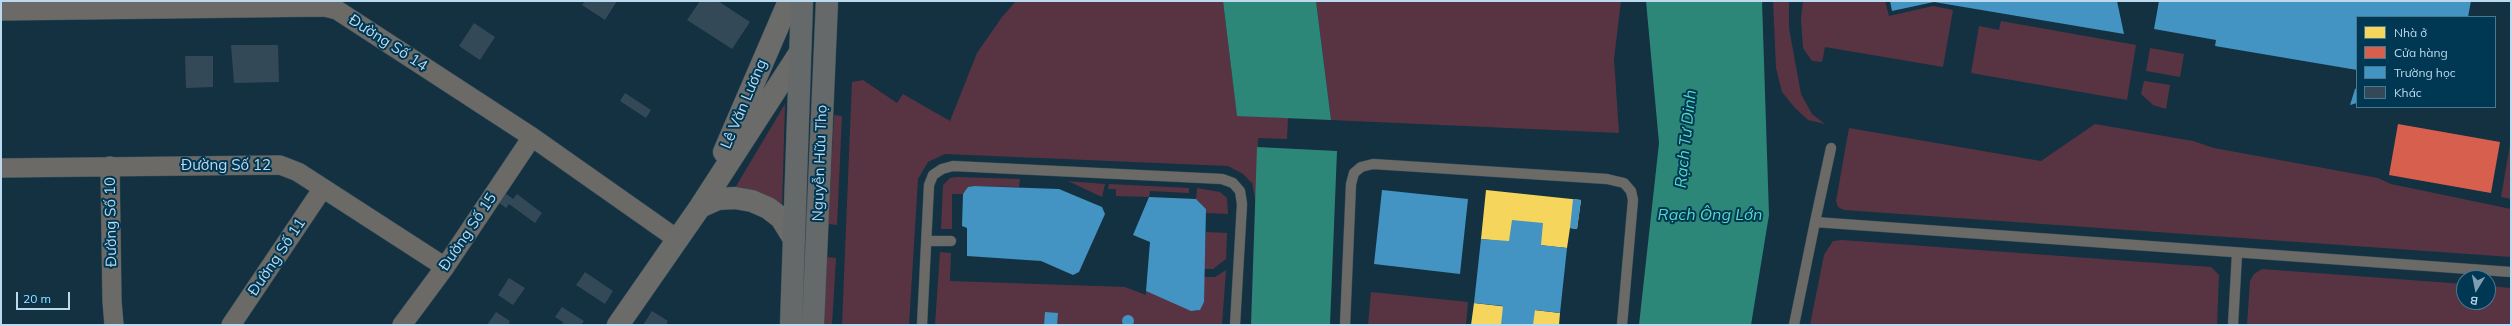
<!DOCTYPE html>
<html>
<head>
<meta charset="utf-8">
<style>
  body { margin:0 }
  #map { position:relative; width:2512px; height:326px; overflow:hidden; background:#133140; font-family:Mulish,sans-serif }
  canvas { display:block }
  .frame { position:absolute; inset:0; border:2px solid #bbd9ef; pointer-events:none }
  .legend { position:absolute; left:2356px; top:16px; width:140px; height:92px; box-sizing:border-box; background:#003753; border:1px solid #4b7891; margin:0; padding:5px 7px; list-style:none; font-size:12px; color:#bbd9ef }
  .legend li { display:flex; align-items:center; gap:8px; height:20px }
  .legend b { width:20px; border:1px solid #4b7891 }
  .north { position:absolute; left:2456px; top:270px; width:40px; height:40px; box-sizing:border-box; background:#003753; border:1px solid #4b7891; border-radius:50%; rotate:190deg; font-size:11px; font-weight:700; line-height:16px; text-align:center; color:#bbd9ef }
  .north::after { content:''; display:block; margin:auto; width:14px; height:18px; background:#809eb2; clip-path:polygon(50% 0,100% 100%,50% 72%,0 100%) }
  .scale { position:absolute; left:16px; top:292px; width:54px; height:18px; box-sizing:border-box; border:2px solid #bbd9ef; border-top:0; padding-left:5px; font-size:12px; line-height:14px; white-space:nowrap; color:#bbd9ef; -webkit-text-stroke:3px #003753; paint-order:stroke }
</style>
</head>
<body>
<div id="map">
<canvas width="2512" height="326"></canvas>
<div class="frame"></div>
<ul class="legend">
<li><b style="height:11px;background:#f6d55c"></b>Nhà ở</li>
<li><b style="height:11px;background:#d6604d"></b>Cửa hàng</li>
<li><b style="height:11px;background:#4393c3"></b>Trường học</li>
<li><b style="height:11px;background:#344958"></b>Khác</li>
</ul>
<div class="north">B</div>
<div class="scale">20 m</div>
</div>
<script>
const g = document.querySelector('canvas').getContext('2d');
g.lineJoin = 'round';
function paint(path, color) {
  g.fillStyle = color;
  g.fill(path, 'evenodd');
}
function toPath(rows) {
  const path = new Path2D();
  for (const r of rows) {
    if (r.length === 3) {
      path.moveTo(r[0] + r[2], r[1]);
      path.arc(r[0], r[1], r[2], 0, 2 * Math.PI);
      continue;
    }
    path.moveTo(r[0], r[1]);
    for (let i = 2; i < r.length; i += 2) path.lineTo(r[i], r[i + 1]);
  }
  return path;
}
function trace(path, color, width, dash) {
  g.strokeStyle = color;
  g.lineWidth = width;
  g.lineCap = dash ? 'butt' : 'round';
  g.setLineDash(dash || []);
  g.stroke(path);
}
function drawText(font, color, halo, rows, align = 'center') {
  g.font = font + ' Mulish,sans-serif';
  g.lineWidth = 4;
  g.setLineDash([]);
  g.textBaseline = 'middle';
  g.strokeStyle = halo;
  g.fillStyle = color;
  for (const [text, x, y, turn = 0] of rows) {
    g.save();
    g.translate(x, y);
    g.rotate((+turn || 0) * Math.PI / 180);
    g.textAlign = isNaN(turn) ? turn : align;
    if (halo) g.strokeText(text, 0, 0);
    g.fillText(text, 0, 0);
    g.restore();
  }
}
paint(toPath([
  [1016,1,1223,1,1237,115,1288,118,1287,139,1258,138,1256,203,1252,183,1243,174,1228,166,945,154,928,162,918,179,909,325,842,325,852,82,863,80,897,103,903,94,950,121,977,53,1002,17],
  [1316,1,1621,1,1614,59,1619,133,1331,120],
  [1773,1,1789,1,1789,28,1801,94,1812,114,1825,124,1808,120,1795,108,1782,92,1776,68],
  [1803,1,1885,1,1889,16,1933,6,1953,10,1943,67,1825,47,1822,62,1812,61,1803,48,1801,18],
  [2001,21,2136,45,2127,100,1971,73,1979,26,1999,30],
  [2150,48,2184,54,2180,77,2146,71],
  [2144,81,2170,85,2166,109,2153,105,2141,94],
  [785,104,782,208,735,188],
  [834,115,842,116,837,225,828,224],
  [2095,124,2193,141,2214,148,2378,178,2391,184,2511,209,2511,257,1844,210,1838,207,1836,201,1849,128,2041,161],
  [2511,139,2511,199,2501,197],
  [957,177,1020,179,1019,187,971,186,963,194,952,194,952,229,941,229,943,185,950,178],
  [1068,181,1105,184,1102,197],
  [1109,184,1189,188,1189,193,1150,191,1149,197,1116,196,1116,189,1108,189],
  [1197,188,1220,192,1227,198,1228,214,1206,213,1206,209,1196,199],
  [1206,232,1227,233,1226,259,1213,269,1204,269],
  [1842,240,2211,267,2219,275,2217,325,1810,325,1824,255,1833,241],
  [940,252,951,253,950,281,1125,287,1146,295,1146,291,1195,311,1200,309,1204,302,1204,277,1215,277,1226,270,1222,325,935,325],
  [827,257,836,258,832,325,823,325],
  [2262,269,2464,284,2464,302,2488,302,2488,286,2511,288,2511,325,2247,325,2250,281,2254,274],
  [1371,292,1468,302,1466,325,1368,325]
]), '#583443');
paint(toPath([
  [1223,1,1316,1,1331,120,1237,116],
  [1646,1,1762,1,1769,215,1751,325,1639,325,1659,143],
  [1257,147,1337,151,1330,325,1251,325]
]), '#2d8778');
paint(toPath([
  [1486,190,1581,200,1577,229,1570,228,1567,248,1481,239],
  [1474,303,1560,313,1559,325,1471,325]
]), '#f6d55c');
paint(toPath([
  [2398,124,2500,142,2491,193,2389,175]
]), '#d6604d');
paint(toPath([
  [1890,1,2117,1,2124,34,1934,2,1892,11],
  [2159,1,2471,1,2468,17,2357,17,2357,70,2215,46,2216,40,2154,29],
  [2357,88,2357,103,2350,105,2355,89],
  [974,186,1059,189,1102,207,1105,214,1079,272,1073,275,1041,261,967,256,967,228,962,226,963,194,968,187],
  [1382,190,1468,199,1460,274,1374,264],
  [1149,197,1196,199,1206,209,1204,302,1200,310,1191,311,1146,291,1150,242,1133,235],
  [1573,199,1581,200,1577,229,1570,228],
  [1512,220,1543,223,1541,245,1567,248,1560,313,1535,310,1533,325,1501,325,1503,306,1474,303,1481,239,1509,241],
  [1045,312,1058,313,1057,325,1044,325],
  [1128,321,6]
]), '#4393c3');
paint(toPath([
  [585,1,617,1,605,20,582,5],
  [700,1,718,1,750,22,732,49,687,20],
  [474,23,495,37,480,60,459,46],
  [231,45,278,45,279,82,234,83],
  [185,56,213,56,213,87,186,88],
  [625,93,651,110,646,118,620,101],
  [505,193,513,199,517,194,542,213,535,223,509,204,506,208,498,202],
  [585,272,613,291,605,304,576,285],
  [509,278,525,288,513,305,498,295],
  [562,307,584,321,581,325,562,325,563,322,555,317],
  [652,311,668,321,666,325,643,325],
  [496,312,510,321,508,325,487,325]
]), '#344958');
const lane = toPath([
  [1815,222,1831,148],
  [927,241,951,241],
  [922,325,929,185,933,175,942,169,953,166,1222,179,1233,183,1240,191,1242,204,1235,325],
  [1345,325,1351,184,1354,173,1361,167,1373,164,1607,179,1624,183,1631,191,1633,200,1622,325],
  [1794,325,1815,222,2511,272],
  [2233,325,2237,254]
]);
const street = toPath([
  [1,11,325,7,337,10,532,137,677,239],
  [110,166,112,301,114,325],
  [1,168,280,165,298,172,445,267],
  [231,325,323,188],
  [402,325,445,267,532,137]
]);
const secondary = toPath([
  [724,152,789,1],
  [700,207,718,199,735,198,752,201,768,208,781,218,794,239],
  [618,325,700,207,799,54]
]);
const primary = toPath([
  [791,325,802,1],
  [813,325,827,1]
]);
trace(lane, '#354e5c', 11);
trace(street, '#354e5c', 20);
trace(secondary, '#354e5c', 23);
trace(primary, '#354e5c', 23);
trace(lane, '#6c6a66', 10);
trace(street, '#6c6a66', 19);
trace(secondary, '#6b6c6a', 22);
trace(primary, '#65696a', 22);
drawText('15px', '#bbd9ef', '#003753', [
  ["Đường Số 14",388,43,33],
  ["Lê Văn Lương",744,104,-67],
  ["Nguyễn Hữu Thọ",820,163,-88],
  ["Đường Số 12",226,165],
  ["Đường Số 10",111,222,-91],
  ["Đường Số 15",468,232,-56],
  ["Đường Số 11",277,257,-56]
]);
drawText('italic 16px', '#56dbc3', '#003753', [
  ["Rạch Tư Dinh",1686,139,-84],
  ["Rạch Ông Lớn",1710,215]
]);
</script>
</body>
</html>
